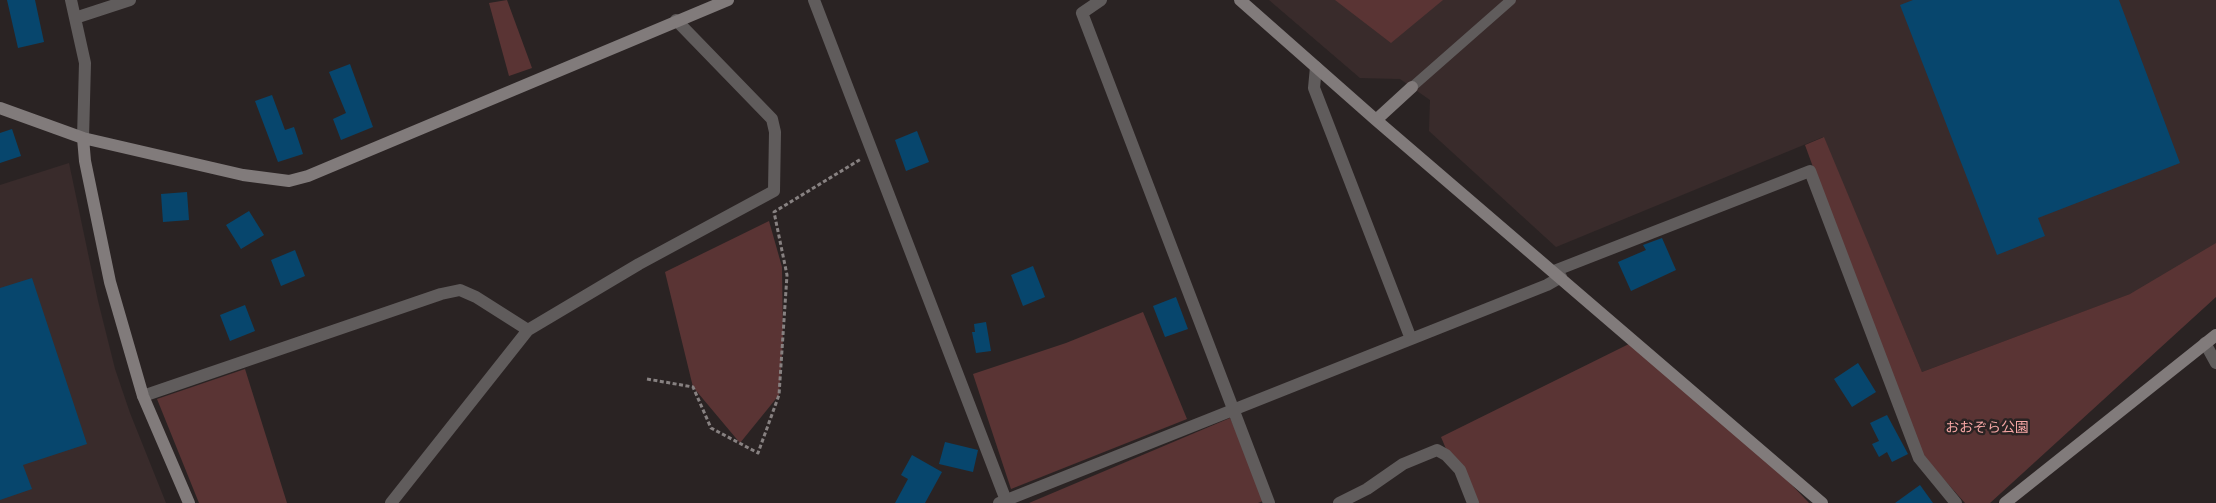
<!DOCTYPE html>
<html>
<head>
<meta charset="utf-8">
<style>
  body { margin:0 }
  canvas { display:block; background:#2a2323 }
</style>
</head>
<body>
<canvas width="2216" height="503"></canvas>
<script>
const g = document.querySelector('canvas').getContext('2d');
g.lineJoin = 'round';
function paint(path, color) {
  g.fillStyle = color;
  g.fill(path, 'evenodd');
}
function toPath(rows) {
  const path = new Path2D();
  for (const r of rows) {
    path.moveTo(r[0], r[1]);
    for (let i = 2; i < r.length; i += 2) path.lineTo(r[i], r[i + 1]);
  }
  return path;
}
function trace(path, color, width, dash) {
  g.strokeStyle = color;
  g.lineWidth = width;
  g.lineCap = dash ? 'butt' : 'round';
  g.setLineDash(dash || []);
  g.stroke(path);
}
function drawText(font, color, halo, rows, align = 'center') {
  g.font = font + ' Barlow,"Noto Sans JP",sans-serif';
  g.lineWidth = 5;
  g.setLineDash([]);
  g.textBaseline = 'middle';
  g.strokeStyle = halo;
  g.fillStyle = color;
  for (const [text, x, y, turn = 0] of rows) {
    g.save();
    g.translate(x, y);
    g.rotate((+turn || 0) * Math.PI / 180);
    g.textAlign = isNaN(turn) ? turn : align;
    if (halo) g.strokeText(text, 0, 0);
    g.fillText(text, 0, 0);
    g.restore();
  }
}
paint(toPath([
  [1269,0,2216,0,2216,262,1922,372,1823,137,1556,247,1429,131,1430,100,1400,79,1360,78],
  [69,163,98,301,115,369,130,413,166,503,0,503,0,185]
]), '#392b2b');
paint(toPath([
  [507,0,532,68,509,76,489,3],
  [1335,0,1443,0,1391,43],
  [1824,137,1922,372,2130,294,2216,243,2216,297,1990,503,1965,503,1915,447,1805,145],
  [769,221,782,267,783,340,779,395,740,443,693,387,665,272],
  [1143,312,1187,419,1011,489,973,374,1066,343],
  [1635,341,1749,440,1809,503,1469,503,1441,437],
  [245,369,287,503,199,503,157,399],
  [1230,418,1268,499,1258,503,1029,503]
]), '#5a3434');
paint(toPath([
  [7,0,35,0,44,42,18,48],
  [1913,0,2119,0,2180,163,2038,218,2045,236,1997,255,1900,5],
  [350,64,373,127,341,140,333,119,346,113,329,72],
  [272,95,285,130,294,127,303,154,278,162,255,101],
  [12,129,21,156,0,163,0,133],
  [917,131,929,162,906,171,895,140],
  [187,192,189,220,163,222,161,194],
  [249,211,264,235,241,249,226,225],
  [1662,238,1676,270,1631,291,1618,262,1646,250,1643,245],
  [295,250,305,276,281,286,271,260],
  [1033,266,1045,297,1023,306,1011,275],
  [32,278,87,444,23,465,32,489,0,500,0,288],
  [1176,297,1188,329,1165,337,1153,306],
  [245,305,255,331,230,341,220,315],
  [986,322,991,351,976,353,972,332,975,332,974,324],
  [1858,363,1876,392,1852,407,1834,379],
  [1887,415,1908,454,1892,462,1887,452,1879,457,1872,444,1879,441,1870,423],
  [945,442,978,450,973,472,939,464],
  [912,455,942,472,925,503,895,503,908,479,901,475],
  [1920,485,1933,503,1895,503]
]), '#07466d');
trace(toPath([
  [647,379,693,387,711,428,758,453,779,395,787,275,774,212,861,159]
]), '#878181', 3, [4, 2.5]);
trace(toPath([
  [1412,87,1511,0]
]), '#605c5c', 10);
trace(toPath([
  [71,0,85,63,83,138],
  [814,0,1007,503],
  [1101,0,1082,13,1269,503],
  [75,18,130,0],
  [1316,67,1314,88,1411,339],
  [1554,271,1810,171,1919,458,1956,503],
  [2205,343,2216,363],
  [143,396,441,294,460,290,476,297,528,330],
  [391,503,528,330,639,264,774,191,775,132,772,119,676,20],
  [999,503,1547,285,1561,277],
  [1339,503,1367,489,1403,464,1437,450,1446,455,1460,470,1473,503]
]), '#605c5c', 12);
trace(toPath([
  [1240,0,1376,120,1822,503],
  [0,108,83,138,243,175,289,181,308,176,728,0],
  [1376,120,1412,87],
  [83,138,85,161,110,282,143,396,189,503],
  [2005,503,2216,335]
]), '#817b7b', 12);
drawText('14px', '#f5a6a4', '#2a2323', [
  ["おおぞら公園",1987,427]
]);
</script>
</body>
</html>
